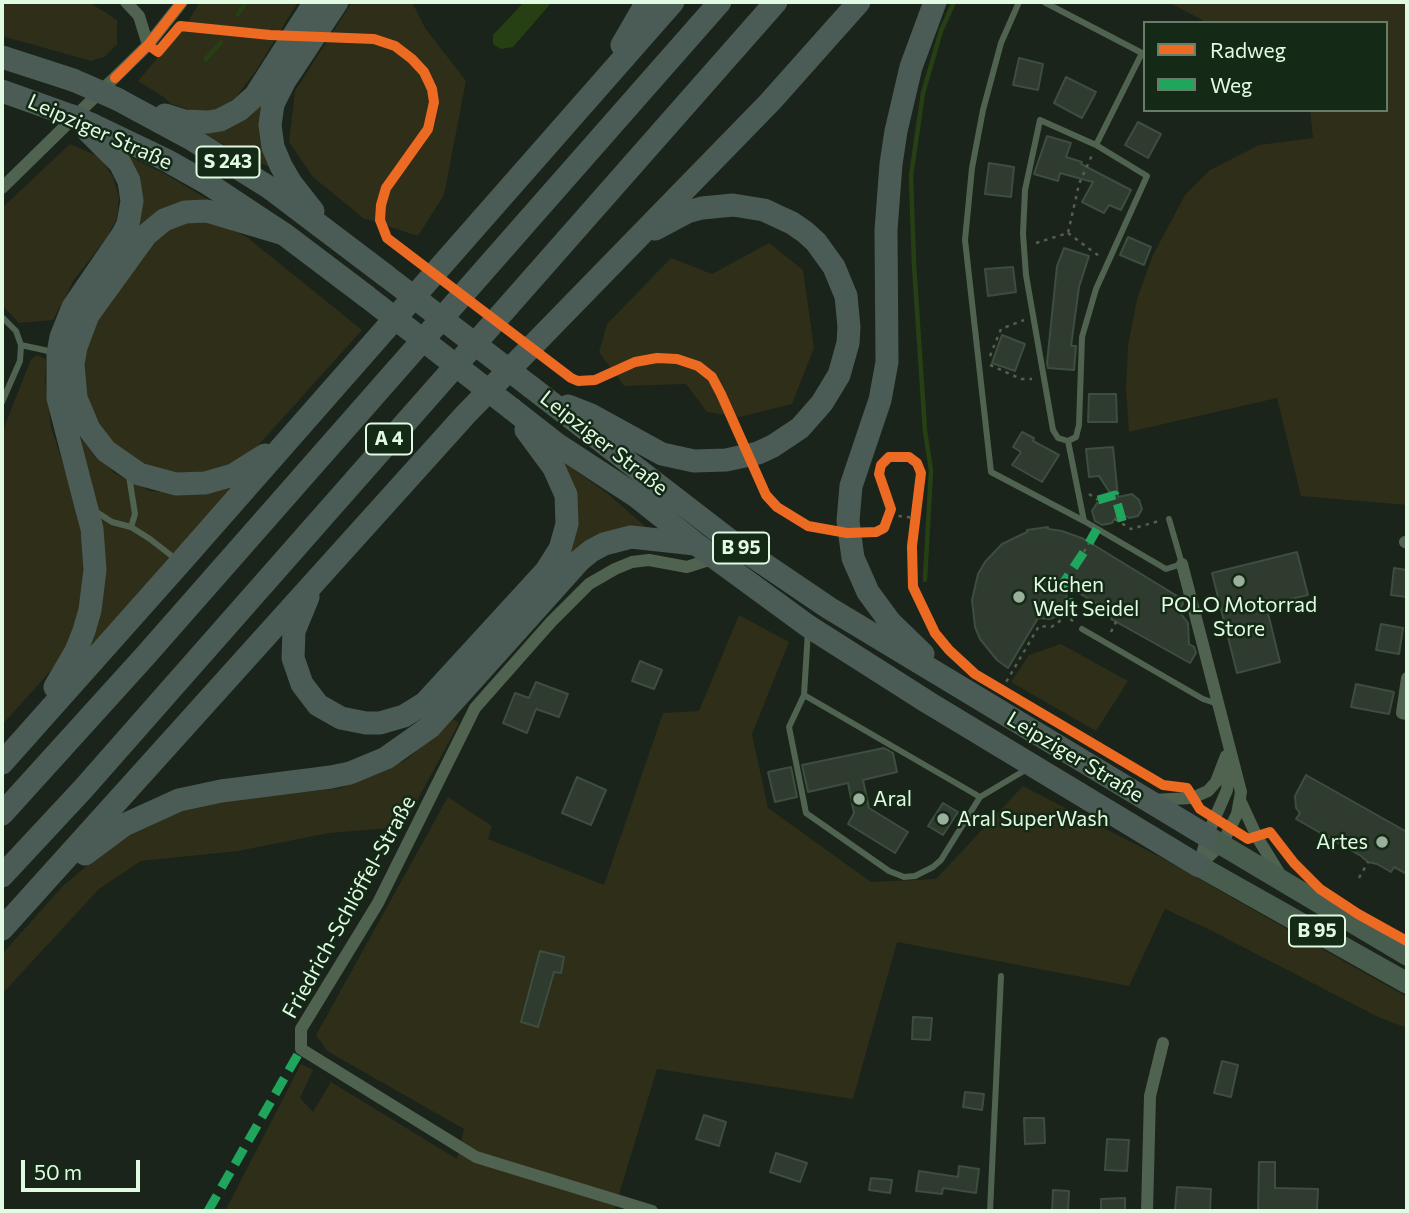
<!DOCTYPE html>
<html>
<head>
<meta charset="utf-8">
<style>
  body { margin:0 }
  #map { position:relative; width:1409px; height:1213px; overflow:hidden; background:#1a241a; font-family:Commissioner,sans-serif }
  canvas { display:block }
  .frame { position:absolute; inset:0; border:4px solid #e1fbe2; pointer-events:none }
  .legend { position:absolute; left:1143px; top:21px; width:245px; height:91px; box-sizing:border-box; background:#152917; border:2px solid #677d68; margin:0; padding:9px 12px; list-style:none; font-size:21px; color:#e1fbe2 }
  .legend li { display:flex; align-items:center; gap:14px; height:35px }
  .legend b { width:35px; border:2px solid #677d68 }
  .scale { position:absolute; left:21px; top:1160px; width:119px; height:32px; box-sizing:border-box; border:4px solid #e1fbe2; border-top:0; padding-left:9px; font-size:21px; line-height:24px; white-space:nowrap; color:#e1fbe2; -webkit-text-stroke:5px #152917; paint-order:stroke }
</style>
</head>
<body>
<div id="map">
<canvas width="1409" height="1213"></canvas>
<div class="frame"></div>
<ul class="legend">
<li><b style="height:9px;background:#ed6a23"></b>Radweg</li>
<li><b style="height:9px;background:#20a55d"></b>Weg</li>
</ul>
<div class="scale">50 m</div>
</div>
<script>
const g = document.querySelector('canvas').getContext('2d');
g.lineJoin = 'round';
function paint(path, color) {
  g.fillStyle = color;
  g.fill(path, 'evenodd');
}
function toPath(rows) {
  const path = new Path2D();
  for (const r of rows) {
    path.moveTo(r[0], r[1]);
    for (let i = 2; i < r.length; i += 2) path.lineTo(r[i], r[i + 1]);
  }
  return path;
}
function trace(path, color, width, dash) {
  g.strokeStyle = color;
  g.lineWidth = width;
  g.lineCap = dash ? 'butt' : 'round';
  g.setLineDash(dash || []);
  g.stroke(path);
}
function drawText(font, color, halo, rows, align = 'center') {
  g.font = font + ' Commissioner,sans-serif';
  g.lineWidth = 5;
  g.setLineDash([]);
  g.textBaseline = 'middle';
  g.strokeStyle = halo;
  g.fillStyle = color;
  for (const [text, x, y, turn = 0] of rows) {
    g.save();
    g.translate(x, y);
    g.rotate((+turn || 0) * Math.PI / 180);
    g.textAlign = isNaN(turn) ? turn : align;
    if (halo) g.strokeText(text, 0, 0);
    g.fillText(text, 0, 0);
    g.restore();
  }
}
paint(toPath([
  [2,2,89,2,117,20,117,44,104,57,91,61,2,36],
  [200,2,298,2,255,72,236,97,219,109,197,112,171,104,165,98,138,81,189,20],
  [352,2,412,2,425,28,466,81,444,195,418,236,363,218,313,177,289,142,295,91],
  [1168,2,1407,2,1407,505,1301,496,1277,398,1129,432,1126,389,1128,345,1137,299,1153,255,1185,195,1210,170,1259,145,1313,138,1310,110,1386,110,1386,23,1208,23],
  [270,85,271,168,201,133],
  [70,144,100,157,113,177,119,197,117,218,107,237,74,280,53,320,19,323,2,305,2,208],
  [128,156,167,175,207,199,166,208,131,238],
  [184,222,217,222,248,238,362,330,245,460,216,475,183,477,146,470,99,432,87,404,82,378,87,343,100,313,149,244,164,231],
  [769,243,803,270,814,348,792,404,740,417,707,412,686,384,624,386,599,352,607,324,671,258,712,274],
  [38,355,46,360,45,380,51,427,74,497,84,552,84,595,72,647,2,725,2,433,31,359],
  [79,432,114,473,150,491,202,495,230,484,235,489,95,649,88,646,76,434],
  [566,464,607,493,647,528,562,561,561,465],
  [739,615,789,642,752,734,768,808,871,882,936,879,1023,786,1164,859,1407,997,1407,1028,1378,1017,1212,931,1165,909,1129,986,897,942,853,1099,657,1069,614,1211,225,1211,301,1064,313,1070,300,1098,313,1112,331,1082,457,1159,464,1129,327,1051,316,1035,448,797,492,826,488,839,604,885,663,713,699,711],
  [1061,644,1128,681,1096,731,1011,682,1029,655],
  [453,719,459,723,403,827,329,833,238,851,141,861,99,889,2,994,2,954,64,885,119,839,166,814,223,801,341,788,406,760]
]), '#2f2e18');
paint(toPath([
  [524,2,552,2,513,47,501,49,493,44,493,35]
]), '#264014');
trace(toPath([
  [238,14,246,2],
  [206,59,221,42],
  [925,580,931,470,925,431,914,265,911,176,923,93,941,31,954,2]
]), '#264014', 4.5);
const building = toPath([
  [1019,58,1043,64,1038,90,1013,85,1019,58],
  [1066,77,1096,92,1082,118,1054,103,1066,77],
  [1138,122,1161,134,1148,158,1125,145,1138,122],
  [1047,136,1071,143,1066,157,1082,162,1081,164,1131,190,1121,210,1109,205,1104,213,1082,202,1093,182,1060,173,1058,181,1034,174,1047,136],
  [989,163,1014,167,1011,197,985,194,989,163],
  [1128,237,1151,247,1144,265,1120,255,1128,237],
  [1064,248,1089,256,1079,287,1071,346,1076,346,1074,370,1048,368,1047,363,1057,266,1064,248],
  [1013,267,1016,292,988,296,985,269,1013,267],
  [1002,335,1025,344,1015,371,992,363,1002,335],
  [1089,394,1116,394,1117,422,1088,422,1089,394],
  [1022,432,1034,438,1033,441,1059,455,1042,482,1012,465,1021,452,1013,447,1022,432],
  [1113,447,1118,497,1132,494,1139,500,1142,509,1138,516,1129,518,1119,512,1112,523,1102,525,1095,521,1092,511,1097,503,1114,499,1099,476,1089,477,1086,449,1113,447],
  [1048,527,1048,529,1062,531,1084,539,1182,599,1183,604,1179,611,1188,623,1189,644,1194,647,1196,653,1190,663,1111,619,1114,614,1067,586,1066,606,1060,615,1050,619,1038,618,1008,668,997,660,980,639,975,627,972,600,978,574,985,562,1002,544,1027,532,1027,530,1048,527],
  [1297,552,1308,595,1266,605,1280,662,1237,673,1212,573,1297,552],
  [1394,568,1407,570,1407,597,1391,595,1394,568],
  [1381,624,1403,628,1399,654,1376,650,1381,624],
  [640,661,662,670,654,689,632,681,640,661],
  [536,682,568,694,559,717,536,709,527,733,503,723,515,693,529,698,536,682],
  [1356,684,1394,692,1389,714,1351,707,1356,684],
  [884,748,893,753,897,772,863,780,869,808,908,832,895,853,848,824,854,813,848,783,808,792,802,765,884,748],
  [791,767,797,797,775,802,768,772,791,767],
  [1306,775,1407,832,1407,874,1394,867,1391,872,1377,864,1368,862,1361,856,1296,819,1300,813,1296,808,1295,796,1306,775],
  [577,777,606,790,591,825,562,813,577,777],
  [943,803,958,812,943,835,928,826,943,803],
  [540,951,564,957,561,973,554,972,538,1027,521,1022,540,951],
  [913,1017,932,1018,930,1040,912,1039,913,1017],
  [1222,1061,1238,1065,1231,1097,1214,1093,1222,1061],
  [965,1092,984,1094,982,1110,963,1107,965,1092],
  [704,1115,726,1122,719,1146,696,1139,704,1115],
  [1024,1118,1044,1118,1045,1143,1025,1144,1024,1118],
  [1107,1139,1129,1140,1127,1171,1105,1170,1107,1139],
  [776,1153,807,1163,800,1182,770,1172,776,1153],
  [1259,1162,1275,1162,1275,1188,1318,1189,1317,1211,1258,1211,1259,1162],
  [959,1166,979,1169,976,1193,943,1188,942,1194,916,1191,919,1171,958,1177,959,1166],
  [871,1178,892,1180,890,1193,869,1190,871,1178],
  [1177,1187,1211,1189,1210,1211,1175,1210,1177,1187],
  [1053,1190,1069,1191,1068,1211,1052,1211,1053,1190],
  [1125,1198,1125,1211,1101,1211,1101,1199,1125,1198]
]);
paint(building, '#2f3b2f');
trace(building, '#3d4d3f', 2);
trace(toPath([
  [1068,233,1099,256],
  [1036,243,1068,233,1079,184,1092,155],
  [990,356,1001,329,1024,320],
  [990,365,1021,379,1032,379],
  [1089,494,1098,500],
  [890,515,915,518],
  [1115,519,1131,529,1159,521],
  [1084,552,1089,543],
  [1111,632,1119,616],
  [1002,689,1039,626,1051,627,1057,624,1065,615,1074,622],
  [1359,878,1368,862]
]), '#555f4a', 2.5, [3.5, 5]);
trace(toPath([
  [1019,2,1001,43,983,110,972,168,965,240,991,472,1084,521,1166,569,1182,564,1169,519],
  [1044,2,1142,53,1096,145],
  [1040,120,1096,145,1147,176,1096,289,1082,337,1079,425,1076,437,1068,441,1058,438,1053,430,1026,275,1023,234,1025,190,1040,120],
  [2,317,16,331,21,345,20,361,2,402],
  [21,345,53,352],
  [1068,441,1084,521],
  [129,476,135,514,131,527,150,539,177,560],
  [95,511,112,522,131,527],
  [1082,629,1203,699,1218,704],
  [808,631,804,695,980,797,1027,769],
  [804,695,789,727,806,813,889,871,904,877,915,876,933,867,941,860,980,797],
  [990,1211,1001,976]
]), '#506350', 6);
trace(toPath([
  [126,2,139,16,148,45],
  [2,188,148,45,182,2],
  [1405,542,1407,543],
  [1182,564,1241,792,1237,814,1222,844,1199,866],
  [1407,678,1402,713,1407,714],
  [1152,800,1192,798,1208,791,1216,782,1226,756],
  [1240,800,1257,837,1281,876],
  [1199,865,1207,836,1227,790,1230,760],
  [652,1211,476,1157,301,1049,301,1029,378,903,475,708,551,622,589,584,615,569,632,562,649,560,687,567,715,558],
  [1147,1211,1150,1096,1163,1043]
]), '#506350', 12);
trace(toPath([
  [1207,836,1407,955],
  [1199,866,1407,983]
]), '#495d4e', 21);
trace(toPath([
  [622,45,647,2],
  [2,57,73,80],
  [2,91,72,116],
  [117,99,193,140,270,188,385,275],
  [165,115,184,121,208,122,220,120,239,110,255,96,315,2],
  [93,125,166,160,207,183,284,234,366,296],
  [313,211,291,183,281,166,273,147,270,125,273,104,284,82,337,2],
  [531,387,736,545,829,608,1207,836],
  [568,406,591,415,662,454,694,461,726,460,758,453,773,446,800,428,822,403,839,375,848,343,849,327,846,296,834,267,816,242,805,232,792,223,764,210,733,205,702,208,687,212,655,229],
  [512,409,558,445,636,496,696,544,808,626,929,703,1199,866],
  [265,455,233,475,205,483,176,484,139,474,106,451,89,429,76,398,73,364,76,347,88,315,146,235,164,220,185,212,207,211,284,234],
  [308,597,294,631,293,658,302,684,318,705,341,718,366,723,380,723,404,716,425,703,546,571,560,549,567,524,566,495,554,468,526,430],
  [923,654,890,622,868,592,853,558,848,521,851,486,880,400,887,362,886,230,891,164,896,131,911,67,935,2],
  [55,687,76,651,84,631,90,610,95,570,92,529,58,398,58,353,61,337,73,307,123,234,128,224,132,201,129,181,120,163,88,131],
  [2,763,180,563,673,2],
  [2,814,146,655,720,2],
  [85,854,124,825,179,800,221,791,331,777,350,773,386,758,430,727,580,560,591,551,604,544,631,537,695,544],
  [2,876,83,789,776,2],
  [2,929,466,414,770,102,859,2]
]), '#4b5c56', 23);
trace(toPath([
  [73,80,117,99],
  [72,116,93,125],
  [385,275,531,387],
  [366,296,512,409]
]), '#4b5c56', 23);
trace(toPath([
  [1098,500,1115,495,1123,524],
  [1089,543,1097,529],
  [1065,615,1068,611,1069,596,1062,585,1084,552],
  [208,1211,301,1049]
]), '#20a55d', 9, [18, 9]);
trace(toPath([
  [148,45,158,52,180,26,270,35,374,39,395,46,412,59,424,72,432,89,434,102,428,129,386,188,381,205,380,220,387,238,571,378,578,381,595,380,635,362,657,358,677,359,698,366,712,377,721,394,766,495,777,507,808,526,847,533,876,532,884,528,891,509,879,474,881,465,889,457,909,457,917,463,921,473,912,546,913,587,935,633,949,650,975,674,1163,785,1187,788,1200,809,1248,839,1270,832,1294,863,1320,889,1358,914,1407,941],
  [115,78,148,45,182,2]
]), '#ed6a23', 10);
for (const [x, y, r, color] of [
  [1239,581,7,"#9bb09c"],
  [1019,597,7,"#9bb09c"],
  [859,799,7,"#9bb09c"],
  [943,819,7,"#9bb09c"],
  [1382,842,7,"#9bb09c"]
]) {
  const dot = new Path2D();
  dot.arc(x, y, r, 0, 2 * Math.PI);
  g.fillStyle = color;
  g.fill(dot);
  trace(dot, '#152917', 2.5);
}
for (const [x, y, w] of [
  [228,162,63],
  [389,439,46],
  [741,548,56],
  [1317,931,56]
]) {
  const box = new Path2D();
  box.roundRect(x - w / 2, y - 15.5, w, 31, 5);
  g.fillStyle = '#152917';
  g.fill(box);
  trace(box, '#e1fbe2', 2);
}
drawText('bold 19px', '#e1fbe2', null, [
  ["S 243",228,162],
  ["A 4",389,439],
  ["B 95",741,548],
  ["B 95",1317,931]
]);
drawText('21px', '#e1fbe2', '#152917', [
  ["Leipziger Straße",100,132,24],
  ["Leipziger Straße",604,443,38],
  ["Leipziger Straße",1075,757,31],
  ["Friedrich-Schlöffel-Straße",349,907,-61]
]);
drawText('21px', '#e1fbe2', '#152917', [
  ["Küchen",1033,585],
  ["Welt Seidel",1033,609],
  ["POLO Motorrad",1239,605,"center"],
  ["Store",1239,629,"center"],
  ["Aral",873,799],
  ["Aral SuperWash",957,819],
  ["Artes",1368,842,"right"]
], 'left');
</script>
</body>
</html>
